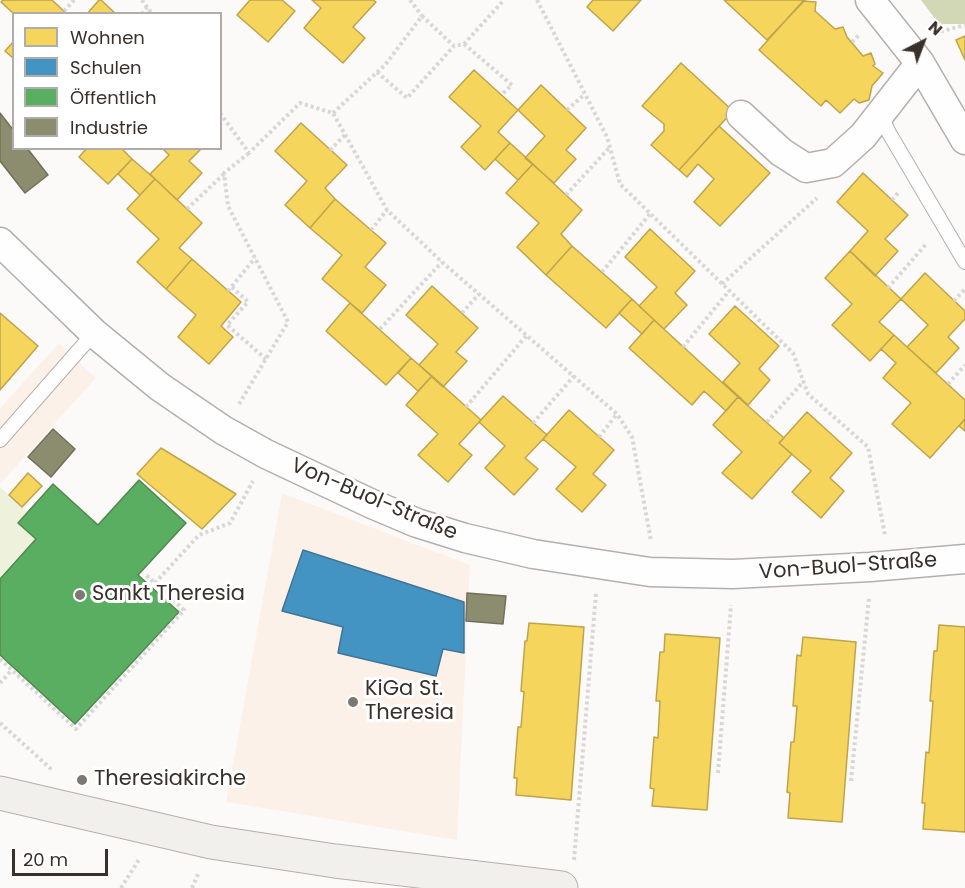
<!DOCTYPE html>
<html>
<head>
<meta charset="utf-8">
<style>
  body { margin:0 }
  #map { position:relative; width:965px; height:888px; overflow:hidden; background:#fcfaf8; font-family:Poppins,sans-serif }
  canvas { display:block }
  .legend { position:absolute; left:12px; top:12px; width:210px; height:138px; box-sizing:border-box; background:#fff; border:2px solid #afaca9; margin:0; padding:8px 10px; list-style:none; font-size:18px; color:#383029 }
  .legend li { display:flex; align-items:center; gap:12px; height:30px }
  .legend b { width:30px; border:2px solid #afaca9 }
  .north { position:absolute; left:893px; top:12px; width:60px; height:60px; -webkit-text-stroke:4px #fff; paint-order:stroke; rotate:42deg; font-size:16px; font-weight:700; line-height:24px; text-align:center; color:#383029 }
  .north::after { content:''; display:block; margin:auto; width:21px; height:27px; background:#383029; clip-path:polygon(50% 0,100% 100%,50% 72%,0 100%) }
  .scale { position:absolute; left:12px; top:849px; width:96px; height:27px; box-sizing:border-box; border:3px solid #383029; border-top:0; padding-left:8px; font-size:18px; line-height:21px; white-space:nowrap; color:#383029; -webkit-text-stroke:4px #fff; paint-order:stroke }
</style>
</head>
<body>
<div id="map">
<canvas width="965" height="888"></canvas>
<ul class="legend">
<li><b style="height:16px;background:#f6d55c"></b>Wohnen</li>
<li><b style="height:16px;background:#4393c3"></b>Schulen</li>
<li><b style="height:16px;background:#5aae61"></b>Öffentlich</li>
<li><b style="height:16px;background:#8c8c6e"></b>Industrie</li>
</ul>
<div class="north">N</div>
<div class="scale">20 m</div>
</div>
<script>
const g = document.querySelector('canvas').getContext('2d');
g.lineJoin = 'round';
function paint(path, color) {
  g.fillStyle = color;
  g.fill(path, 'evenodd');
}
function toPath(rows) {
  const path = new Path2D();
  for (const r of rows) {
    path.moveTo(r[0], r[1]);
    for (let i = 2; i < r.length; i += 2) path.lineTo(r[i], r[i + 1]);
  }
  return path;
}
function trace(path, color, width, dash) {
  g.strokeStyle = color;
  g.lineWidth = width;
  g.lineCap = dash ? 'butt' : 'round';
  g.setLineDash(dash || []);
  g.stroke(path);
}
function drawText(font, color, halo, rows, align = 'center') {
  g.font = font + ' Poppins,sans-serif';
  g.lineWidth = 6;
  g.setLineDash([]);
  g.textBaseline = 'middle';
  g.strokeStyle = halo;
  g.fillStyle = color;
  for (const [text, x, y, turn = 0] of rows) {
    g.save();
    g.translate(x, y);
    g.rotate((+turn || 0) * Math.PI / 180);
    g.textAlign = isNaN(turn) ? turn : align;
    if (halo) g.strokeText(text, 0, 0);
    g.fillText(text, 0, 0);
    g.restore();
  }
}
paint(toPath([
  [59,343,96,378,0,484,0,408],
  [282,493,470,565,457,840,226,802]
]), '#fcf1e9');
paint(toPath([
  [0,487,28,512,36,539,0,579]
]), '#eef1dc');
paint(toPath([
  [921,0,965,0,965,24,939,24]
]), '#d2d7b5');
const homes = toPath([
  [3,0,52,0,67,14,14,14,1,2,3,0],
  [99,0,101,0,116,14,87,14,99,0],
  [250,0,282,0,295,11,268,42,237,15,250,0],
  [312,0,373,0,376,2,353,27,365,38,343,63,304,28,321,8,312,0],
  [593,0,641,0,613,31,587,7,593,0],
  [724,0,805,0,767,40,724,0],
  [803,1,816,2,815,11,835,29,843,27,847,37,863,56,871,53,875,64,873,66,883,73,872,86,869,100,859,103,854,99,840,113,826,100,821,106,759,50,803,1],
  [965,36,965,60,956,40,965,36],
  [14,41,14,59,5,51,14,41],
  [681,63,733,111,679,170,651,145,664,131,664,124,642,106,681,63],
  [474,70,518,110,498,132,510,143,485,170,461,147,481,126,449,97,474,70],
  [541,85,586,128,566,150,576,159,554,183,525,158,545,136,518,110,541,85],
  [301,123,347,165,325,188,335,199,310,228,285,205,307,181,275,151,301,123],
  [719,126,770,173,720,226,694,202,714,179,698,164,687,177,679,170,719,126],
  [510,143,533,164,518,180,495,159,510,143],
  [87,148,121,148,132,159,108,184,79,157,87,148],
  [162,148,202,148,189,161,202,173,177,200,150,174,169,155,162,148],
  [132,159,155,179,140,195,118,174,132,159],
  [533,164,582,210,561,234,572,246,546,275,517,247,539,223,506,193,533,164],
  [863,173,908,215,885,239,898,251,875,276,850,251,868,231,837,202,863,173],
  [155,179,202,223,179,248,192,259,166,289,137,262,159,239,127,209,155,179],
  [335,199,386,243,365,267,386,285,362,313,322,279,342,255,310,228,335,199],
  [650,229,695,271,675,293,687,305,664,329,639,306,657,287,625,257,650,229],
  [572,246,632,299,606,328,546,275,572,246],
  [850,251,901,299,879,322,894,335,870,361,832,325,852,304,825,278,850,251],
  [192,259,241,302,221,326,233,337,209,364,178,337,196,315,166,289,192,259],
  [925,273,965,311,965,319,948,337,959,348,936,373,907,347,928,325,901,299,925,273],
  [432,286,478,328,456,352,467,361,443,387,419,365,438,344,406,315,432,286],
  [632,299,654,320,642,334,619,313,632,299],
  [350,303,411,358,386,385,326,331,350,303],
  [735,306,779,346,759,369,770,380,748,405,723,382,740,363,709,334,735,306],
  [0,313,38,346,0,390,0,313],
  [654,320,738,397,726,411,704,391,692,405,629,348,654,320],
  [894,335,965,400,965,419,930,458,892,424,911,403,883,378,896,363,881,349,894,335],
  [411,358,432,376,418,391,398,373,411,358],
  [432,376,481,420,459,444,472,455,448,482,418,455,438,434,406,405,432,376],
  [503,396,547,435,525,458,538,469,514,495,485,468,505,446,479,422,503,396],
  [738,397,784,438,779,443,792,454,752,499,722,473,742,452,713,425,738,397],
  [569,410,614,450,593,474,606,485,582,512,556,489,576,467,543,439,569,410],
  [807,412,852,453,830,478,844,491,821,518,792,492,811,471,779,443,807,412],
  [965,419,965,431,959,426,965,419],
  [161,448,236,494,202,529,137,474,161,448],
  [28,473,42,486,22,507,9,495,28,473],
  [529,623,584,627,571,800,516,795,517,778,514,778,518,727,521,727,524,692,521,691,525,641,527,641,529,623],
  [939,625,965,627,965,832,923,829,925,803,922,803,926,752,929,753,933,701,930,701,934,651,937,651,939,625],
  [665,634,720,638,707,810,652,806,654,789,650,788,654,737,658,738,660,701,656,701,660,652,664,652,665,634],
  [803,637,856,642,842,822,788,818,790,793,787,792,791,742,794,742,797,706,793,706,797,655,801,656,803,637]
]);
paint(homes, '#f6d55c');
trace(homes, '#bda44d', 1.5);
const schools = toPath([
  [303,550,464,602,464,653,443,649,436,676,338,653,343,627,282,611,303,550]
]);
paint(schools, '#4393c3');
trace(schools, '#407595', 1.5);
const public = toPath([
  [139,480,186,523,138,575,179,612,75,724,0,655,0,579,36,539,18,523,53,484,98,525,139,480]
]);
paint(public, '#5aae61');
trace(public, '#508850', 1.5);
const industry = toPath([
  [0,113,14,131,14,148,27,148,48,175,25,193,0,161,0,113],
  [53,429,75,449,51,477,28,457,53,429],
  [467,593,506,596,503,624,466,621,467,593]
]);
paint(industry, '#8c8c6e');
trace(industry, '#737059', 1.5);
const lane = toPath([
  [880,114,889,133,965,262],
  [0,440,94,333]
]);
const street = toPath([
  [870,0,920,63,965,140],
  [741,115,781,152,806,168,833,163,863,136,920,63],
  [0,242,94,333,160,387,223,430,266,454,372,504,417,523,465,538,533,554,650,572,733,574,870,567,965,559]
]);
const secondary = toPath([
  [0,793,211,842,335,861,561,888]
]);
trace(lane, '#b4afab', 16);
trace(street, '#b4afab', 31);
trace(secondary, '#b4afab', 35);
trace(toPath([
  [142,0,152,14],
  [410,0,422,16],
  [537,0,607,137,620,184,793,353,808,394,868,447,885,535],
  [64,11,74,0],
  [142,14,147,7],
  [935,33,965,25],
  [852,42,860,34],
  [464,44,512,85,501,95],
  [377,72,407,98,454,46],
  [567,110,585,94],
  [220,113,249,153,300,103,333,113,387,210,442,262,617,414,632,437,651,541],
  [333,113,385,65,422,16,454,46,464,44,504,0],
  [330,150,345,135],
  [566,195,609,148],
  [892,200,898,193],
  [187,209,224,174],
  [371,230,387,210],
  [602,272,650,214],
  [722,284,817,198],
  [232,287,248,302,227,325,266,359],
  [888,288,927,243],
  [228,291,255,258],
  [954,301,965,289],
  [462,313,479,294],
  [380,329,442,262],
  [683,347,729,291],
  [948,384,965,365],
  [239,404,288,322,228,206,224,173,249,153],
  [466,407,527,335],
  [767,422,804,381],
  [533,423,574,376],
  [599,437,617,414],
  [155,583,199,535,230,523,253,481],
  [0,659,76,729,184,610,145,574],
  [0,683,12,670],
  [0,723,50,768,50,772],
  [718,773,731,605],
  [851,781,869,598],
  [574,860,596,593],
  [121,888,140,858],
  [192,888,199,872]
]), '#d8d7d7', 4, [3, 3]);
trace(lane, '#fffefe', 14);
trace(street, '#fffefe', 28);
trace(secondary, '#f2f0ec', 33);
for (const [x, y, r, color] of [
  [80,595,6,"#7d7771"],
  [353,702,6,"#7d7771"],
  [82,780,6,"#7d7771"]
]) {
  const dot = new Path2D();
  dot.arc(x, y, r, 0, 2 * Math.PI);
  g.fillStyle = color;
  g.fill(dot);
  trace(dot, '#fff', 2);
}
drawText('21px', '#383029', '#fff', [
  ["Von-Buol-Straße",374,500,23],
  ["Von-Buol-Straße",848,567,-4]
]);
drawText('21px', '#383029', '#fff', [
  ["Sankt Theresia",92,595],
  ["KiGa St.",365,690],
  ["Theresia",365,714],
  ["Theresiakirche",94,780]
], 'left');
</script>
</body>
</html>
